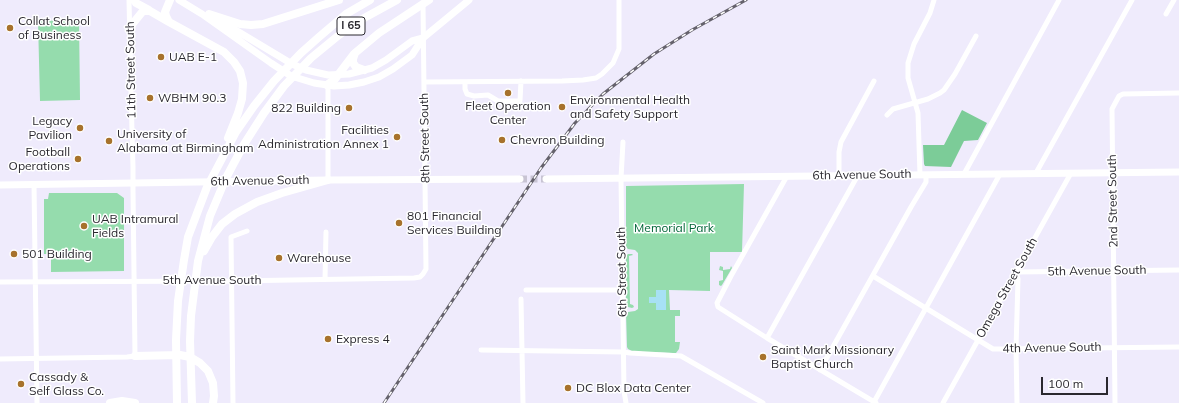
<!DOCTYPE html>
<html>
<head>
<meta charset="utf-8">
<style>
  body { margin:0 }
  #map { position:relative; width:1179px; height:403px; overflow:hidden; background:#efebfc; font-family:Mulish,sans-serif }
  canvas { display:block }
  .scale { position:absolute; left:1041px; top:377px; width:67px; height:18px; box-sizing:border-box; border:2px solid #2a282f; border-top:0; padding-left:5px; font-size:12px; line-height:14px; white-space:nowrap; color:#2a282f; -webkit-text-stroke:3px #fff; paint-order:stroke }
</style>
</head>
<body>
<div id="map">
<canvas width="1179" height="403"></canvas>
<div class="scale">100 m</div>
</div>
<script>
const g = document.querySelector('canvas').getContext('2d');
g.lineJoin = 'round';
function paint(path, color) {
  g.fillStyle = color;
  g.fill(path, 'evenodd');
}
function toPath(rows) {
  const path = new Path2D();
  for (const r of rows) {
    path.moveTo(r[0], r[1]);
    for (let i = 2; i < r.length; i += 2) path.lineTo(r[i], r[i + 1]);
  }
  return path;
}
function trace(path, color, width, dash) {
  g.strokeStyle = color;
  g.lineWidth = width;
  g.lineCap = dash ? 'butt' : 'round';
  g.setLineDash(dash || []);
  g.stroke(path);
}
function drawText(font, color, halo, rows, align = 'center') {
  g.font = font + ' Mulish,sans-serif';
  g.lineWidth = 3;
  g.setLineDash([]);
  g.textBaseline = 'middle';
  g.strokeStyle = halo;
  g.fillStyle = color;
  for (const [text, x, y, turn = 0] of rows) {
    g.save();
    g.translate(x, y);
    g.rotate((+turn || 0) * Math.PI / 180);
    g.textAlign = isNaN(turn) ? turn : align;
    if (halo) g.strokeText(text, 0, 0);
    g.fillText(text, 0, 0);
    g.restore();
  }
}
paint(toPath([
  [79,20,80,100,40,101,38,21],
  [744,184,742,252,710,252,710,291,669,290,670,310,680,310,680,316,675,316,675,342,680,342,679,349,676,353,674,353,642,352,632,351,628,349,627,347,626,313,628,312,635,311,638,309,638,253,635,250,628,249,626,247,626,186],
  [49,193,117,193,124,198,124,271,51,272,51,254,44,254,44,199,48,199],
  [628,254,632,254,633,255,629,256,630,304,633,305,634,307,632,308,628,307,626,305,626,256],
  [720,266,723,267,723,270,730,269,731,266,732,268,722,285,721,286,719,285,719,281,723,280,723,271,719,270]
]), '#95dcad');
paint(toPath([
  [962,110,987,123,978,140,964,141,951,167,925,166,924,164,923,145,944,145]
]), '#7ccc98');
paint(toPath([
  [656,290,666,290,666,310,656,310,656,303,649,303,649,297,656,297]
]), '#a7e1f5');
trace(toPath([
  [520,179,546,179]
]), '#c8c4d3', 7, [7, 3.5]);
trace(toPath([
  [1166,14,1174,0],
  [424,82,562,81,583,80,596,78,602,74,613,63,619,49,619,0],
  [465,82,465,89,467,94,474,96,488,95,498,101,520,101,521,81],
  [328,83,328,180],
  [887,115,893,109,928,99,940,93,944,90,955,74,976,36],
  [623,142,621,178,624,391,626,403],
  [1036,173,1132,0],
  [964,174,1059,0],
  [839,175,839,152,841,142,874,81],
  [920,175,918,113,908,78,908,63,914,44,930,13,934,0],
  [787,176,731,276,717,303,718,307,767,338,876,403],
  [34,184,37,403],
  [873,276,993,349,1179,347],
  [325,279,326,232],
  [0,282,231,281,414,278,420,277,423,274,426,269,423,3],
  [526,290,622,290],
  [521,299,523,403],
  [767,338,858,175],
  [481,350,623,352,630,353,681,356,763,403],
  [0,359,127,357,135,356,133,190,133,167,132,132,129,0],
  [820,370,911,207,926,182,926,175],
  [874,402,1000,174],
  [233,403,231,237,247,231],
  [943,403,1071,173],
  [1017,403,1016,349,1018,279,1016,272,1179,270],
  [1115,403,1112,109,1119,96,1123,94,1179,93]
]), '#fff', 5);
trace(toPath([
  [179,0,202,14,271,63,291,76,314,83,334,86,349,85,364,82,379,77,393,69,412,55,423,38,469,0],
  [217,19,292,64,306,70,328,75,349,74,372,68,386,60,412,41,423,38],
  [546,179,1179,172],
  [0,185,133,183,328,180,520,179]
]), '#fff', 7);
trace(toPath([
  [134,0,136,3,149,10],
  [170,0,165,12,166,16,169,22,224,52,234,62,240,71,243,83,242,99,238,113,228,138],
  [209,14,240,24,251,25,263,24,339,0],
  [130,27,143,11,150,11,169,22],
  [364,70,356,67,353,63,353,59,355,53,379,33,429,0],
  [327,85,335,79,354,54],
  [204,251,212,237,222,224,235,214,257,202,282,193,328,180],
  [135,356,180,355,190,357,200,363,208,371,213,383,214,396,213,403],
  [110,403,122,401,135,403],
  [177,403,176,340,178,301,184,260,188,237,207,187,236,132,254,106,274,81,301,53,319,37,346,14,370,0],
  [192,403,190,341,191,316,198,261,210,216,226,178,243,146,264,113,284,86,311,58,339,35,355,23,397,0]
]), '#fff', 8);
const rail = toPath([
  [384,403,541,168,575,123,603,94,654,54,692,30,746,0]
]);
trace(rail, '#65626c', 3);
trace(rail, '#fff', 1.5, [4.5]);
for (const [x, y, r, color] of [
  [10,28,4,"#a7722c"],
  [161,57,4,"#a7722c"],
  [508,93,4,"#a7722c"],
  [150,98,4,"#a7722c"],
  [562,107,4,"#a7722c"],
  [349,108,4,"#a7722c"],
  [80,128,4,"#a7722c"],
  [397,137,4,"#a7722c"],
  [502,140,4,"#a7722c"],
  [109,141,4,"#a7722c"],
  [78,159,4,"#a7722c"],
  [399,223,4,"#a7722c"],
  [84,226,4,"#a7722c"],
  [14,254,4,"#a7722c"],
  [279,258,4,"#a7722c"],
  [328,339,4,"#a7722c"],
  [763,357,4,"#a7722c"],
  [21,384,4,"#a7722c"],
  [568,388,4,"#a7722c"]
]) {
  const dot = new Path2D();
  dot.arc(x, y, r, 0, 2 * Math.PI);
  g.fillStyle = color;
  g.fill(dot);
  trace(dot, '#fff', 1.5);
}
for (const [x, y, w] of [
  [351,26,28]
]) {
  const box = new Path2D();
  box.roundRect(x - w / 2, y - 9, w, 18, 3);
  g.fillStyle = '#fff';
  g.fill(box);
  trace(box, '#2a282f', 1);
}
drawText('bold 11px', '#2a282f', null, [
  ["I 65",351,26]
]);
drawText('12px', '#2a282f', '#fff', [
  ["Collat School",18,21],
  ["of Business",18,35],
  ["UAB E-1",169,57],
  ["WBHM 90.3",158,98],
  ["Environmental Health",570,100],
  ["and Safety Support",570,114],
  ["Fleet Operation",508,106,"center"],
  ["Center",508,120,"center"],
  ["822 Building",341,108,"right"],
  ["Legacy",72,121,"right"],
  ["Pavilion",72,135,"right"],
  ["Facilities",389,130,"right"],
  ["Administration Annex 1",389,144,"right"],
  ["University of",117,134],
  ["Alabama at Birmingham",117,148],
  ["Chevron Building",510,140],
  ["Football",70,152,"right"],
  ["Operations",70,166,"right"],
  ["801 Financial",407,216],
  ["Services Building",407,230],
  ["UAB Intramural",92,219],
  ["Fields",92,233],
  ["501 Building",22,254],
  ["Warehouse",287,258],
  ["Express 4",336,339],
  ["Saint Mark Missionary",771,350],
  ["Baptist Church",771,364],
  ["Cassady &",29,377],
  ["Self Glass Co.",29,391],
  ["DC Blox Data Center",576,388]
], 'left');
drawText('12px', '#2a282f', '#fff', [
  ["11th Street South",131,70,-91],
  ["8th Street South",425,138,-91],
  ["6th Avenue South",862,175,-1],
  ["6th Avenue South",260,181,-1],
  ["2nd Street South",1113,201,-91],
  ["5th Avenue South",1097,271,-1],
  ["6th Street South",622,272,-91],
  ["5th Avenue South",212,280],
  ["Omega Street South",1007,288,-61],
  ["4th Avenue South",1052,348,-1]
]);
drawText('12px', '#006537', '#fff', [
  ["Memorial Park",674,228]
]);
</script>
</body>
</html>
